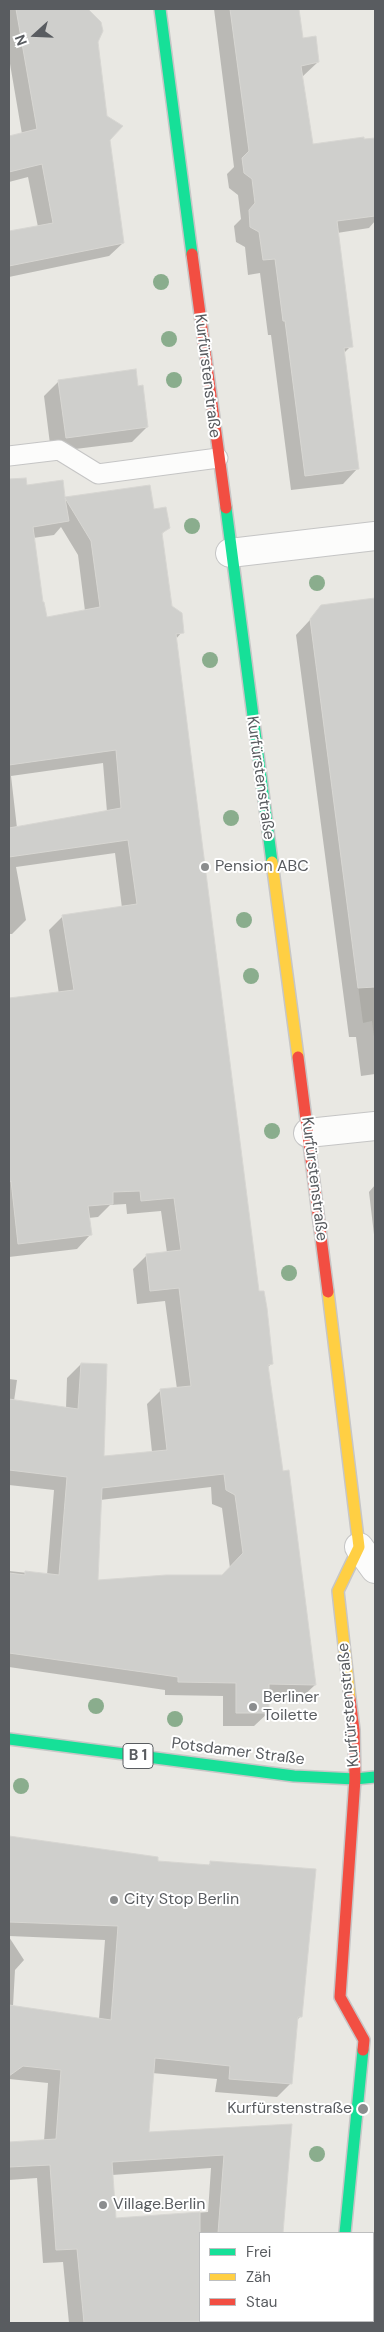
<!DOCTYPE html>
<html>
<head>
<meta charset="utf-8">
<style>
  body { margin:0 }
  #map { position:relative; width:384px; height:2332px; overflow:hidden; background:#e9e8e3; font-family:"DM Sans",sans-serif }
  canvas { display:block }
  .frame { position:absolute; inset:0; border:10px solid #595c60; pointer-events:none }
  .legend { position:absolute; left:199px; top:2232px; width:175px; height:90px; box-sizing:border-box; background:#fff; border:1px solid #bdbebf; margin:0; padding:6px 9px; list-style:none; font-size:15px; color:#595c60 }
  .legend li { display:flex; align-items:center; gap:10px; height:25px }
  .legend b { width:25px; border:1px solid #bdbebf }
  .north { position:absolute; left:10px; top:10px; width:50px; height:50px; -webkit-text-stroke:4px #fff; paint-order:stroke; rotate:250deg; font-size:14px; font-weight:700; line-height:20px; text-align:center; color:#595c60 }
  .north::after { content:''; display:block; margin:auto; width:18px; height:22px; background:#595c60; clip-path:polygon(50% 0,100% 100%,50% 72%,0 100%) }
</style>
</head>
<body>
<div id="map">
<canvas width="384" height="2332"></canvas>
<div class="frame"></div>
<ul class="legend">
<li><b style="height:6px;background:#16e098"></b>Frei</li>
<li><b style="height:6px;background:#ffcf43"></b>Zäh</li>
<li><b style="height:6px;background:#f24e42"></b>Stau</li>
</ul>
<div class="north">N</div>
</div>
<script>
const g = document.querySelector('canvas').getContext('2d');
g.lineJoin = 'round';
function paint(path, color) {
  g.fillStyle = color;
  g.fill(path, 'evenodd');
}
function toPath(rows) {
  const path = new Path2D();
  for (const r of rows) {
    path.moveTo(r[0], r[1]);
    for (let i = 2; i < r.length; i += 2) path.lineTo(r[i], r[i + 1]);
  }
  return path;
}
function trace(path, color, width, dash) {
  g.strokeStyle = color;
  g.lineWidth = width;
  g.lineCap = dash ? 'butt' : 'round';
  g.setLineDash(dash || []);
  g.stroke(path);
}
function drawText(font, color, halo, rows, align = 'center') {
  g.font = font + ' "DM Sans",sans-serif';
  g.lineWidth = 4;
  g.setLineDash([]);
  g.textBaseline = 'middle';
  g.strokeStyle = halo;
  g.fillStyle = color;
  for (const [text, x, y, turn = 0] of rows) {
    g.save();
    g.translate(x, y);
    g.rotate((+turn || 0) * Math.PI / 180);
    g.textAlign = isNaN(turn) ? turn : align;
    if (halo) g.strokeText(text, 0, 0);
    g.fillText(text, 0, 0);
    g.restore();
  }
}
paint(toPath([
  [375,930,375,1045,372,1021,363,1023,351,934]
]), '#d9d8d1');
paint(toPath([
  [9,9,86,9,100,23,96,42,123,243,109,256,9,277,9,232,38,227,28,177,9,182,9,137,22,134,9,58],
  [214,9,298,9,302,39,318,62,302,77,312,145,373,140,375,156,375,221,369,228,337,233,351,346,343,354,358,468,343,484,291,490,271,335,268,335,260,273,248,275,245,247,236,242,234,226,241,219,238,195,229,188,227,174,234,167],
  [59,381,137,387,147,427,132,442,51,452,44,396],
  [62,482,64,498,149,486,153,510,168,527,161,535,171,607,182,632,175,640,258,1292,272,1363,267,1368,315,1685,301,1698,268,1698,268,1713,254,1726,223,1726,223,1696,165,1695,165,1690,9,1667,9,1571,47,1575,54,1490,9,1485,9,1379,17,1380,14,1401,66,1408,67,1378,81,1364,102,1458,152,1452,147,1404,161,1390,177,1389,165,1301,137,1304,133,1269,147,1255,167,1253,161,1211,127,1214,126,1204,110,1205,98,1217,88,1218,90,1235,77,1249,9,1257,9,1030,15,1029,59,994,49,930,63,916,122,908,115,853,16,867,26,920,12,934,9,934,9,491],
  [61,527,78,555,85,611,46,618,42,603,33,538,54,535],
  [103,763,107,812,17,828,11,776],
  [211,1487,212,1504,222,1508,230,1568,222,1576,96,1582,100,1500],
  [375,600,375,1074,361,1076,356,1037,349,1037,296,635,322,607],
  [375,1185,375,1243,369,1192],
  [9,1837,156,1858,156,1862,208,1866,211,1862,301,2016,297,2020,291,2083,277,2097,215,2092,217,2079,152,2073,148,2134,291,2126,281,2233,200,2233,200,2321,280,2321,277,2323,69,2323,63,2262,43,2263,37,2178,9,2180,9,2143,44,2141,48,2083,9,2079,9,1937,24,1960,15,1970,13,2006,99,2019,105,1940,9,1936],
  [211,2168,208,2212,115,2219,112,2175]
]), '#0003');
const building = toPath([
  [16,9,88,9,101,22,103,31,98,42,107,116,123,126,110,140,124,243,9,266,9,231,53,223,42,164,9,172,9,136,37,129,16,9],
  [230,9,299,9,303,38,316,36,319,62,301,66,313,144,364,137,364,139,375,138,375,216,337,221,353,347,344,348,359,469,305,476,285,321,283,321,275,259,263,260,259,232,250,227,249,210,255,203,252,179,244,173,242,158,249,151,230,9],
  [136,369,138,386,143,385,148,427,66,438,58,380,136,369],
  [26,478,27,485,63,480,65,497,150,485,154,509,166,507,170,528,162,533,172,606,182,613,184,633,176,634,191,755,259,1291,264,1291,267,1308,273,1364,268,1365,283,1471,289,1470,316,1685,269,1684,269,1713,236,1713,236,1683,178,1682,178,1677,9,1653,9,1573,25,1575,25,1571,59,1575,67,1477,9,1470,9,1399,78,1409,81,1363,107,1364,104,1456,167,1450,160,1389,191,1386,179,1288,150,1291,146,1254,181,1250,174,1198,141,1201,140,1191,113,1192,113,1204,88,1206,92,1235,18,1244,11,1181,9,1182,9,998,74,990,62,915,137,904,128,840,9,857,9,828,121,808,116,750,9,765,9,479,26,478],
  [65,498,91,541,100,607,47,617,44,602,43,602,33,527,69,521,65,498],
  [224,1474,226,1490,235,1495,243,1553,222,1575,166,1575,98,1580,102,1488,224,1474],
  [375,598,375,987,358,988,310,619,321,605,375,598],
  [9,1836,158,1857,158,1861,210,1865,210,1861,316,1869,302,2017,298,2017,292,2084,229,2079,230,2066,155,2058,149,2132,292,2124,283,2233,218,2233,224,2155,112,2162,116,2218,200,2212,200,2323,84,2323,77,2249,56,2250,50,2165,9,2167,9,2142,56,2139,61,2070,23,2066,9,2076,9,2005,111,2020,118,1926,9,1922,9,1836]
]);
paint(building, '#cfcfcc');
trace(building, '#d7d6d2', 1);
const lane = toPath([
  [9,456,59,450,98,474,218,458]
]);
const street = toPath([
  [230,553,375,536],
  [308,1133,375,1126],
  [359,1547,375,1569]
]);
const fast = toPath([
  [160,9,192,254],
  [226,508,272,862],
  [9,1739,294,1776,355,1779,375,1777],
  [345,2233,363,2050],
  [338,2321,338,2323]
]);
const slow = toPath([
  [272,862,298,1057],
  [328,1292,359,1547,338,1591,350,1699]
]);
const jam = toPath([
  [192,254,226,508],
  [298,1057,328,1292],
  [350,1699,354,1730,355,1779,340,1997,364,2040,363,2050]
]);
trace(lane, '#c5c5c5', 21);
trace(street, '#c5c5c5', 30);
trace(fast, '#c7c6c6', 14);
trace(slow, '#c7c6c6', 14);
trace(jam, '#c7c6c6', 14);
trace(lane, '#fcfcfb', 19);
trace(street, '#fcfcfb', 28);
trace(fast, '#16e098', 11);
trace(slow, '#ffcf43', 11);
trace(jam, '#f24e42', 11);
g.fillStyle = '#8aad8d';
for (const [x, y] of [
  [161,282],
  [169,339],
  [174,380],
  [192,526],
  [317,583],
  [210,660],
  [231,818],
  [244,920],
  [251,976],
  [272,1131],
  [289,1273],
  [96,1706],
  [175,1719],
  [21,1786],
  [317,2154]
]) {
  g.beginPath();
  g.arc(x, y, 8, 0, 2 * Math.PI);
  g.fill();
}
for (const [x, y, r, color] of [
  [205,867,5,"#8b8d8e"],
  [253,1707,5,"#8b8d8e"],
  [114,1900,5,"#8b8d8e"],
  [363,2109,6,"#8b8d8e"],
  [103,2205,5,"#8b8d8e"]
]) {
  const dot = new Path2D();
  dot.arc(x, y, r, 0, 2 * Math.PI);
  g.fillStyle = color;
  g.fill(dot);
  trace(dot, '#fff', 2);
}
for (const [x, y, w] of [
  [138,1756,30]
]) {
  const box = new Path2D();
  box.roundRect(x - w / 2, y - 12.5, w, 25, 4);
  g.fillStyle = '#fff';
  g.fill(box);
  trace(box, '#595c60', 1);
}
drawText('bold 15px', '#595c60', null, [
  ["B 1",138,1756]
]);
drawText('16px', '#595c60', '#fff', [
  ["Kurfürstenstraße",207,376,83],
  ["Kurfürstenstraße",260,778,82],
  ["Kurfürstenstraße",314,1179,83],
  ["Kurfürstenstraße",349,1705,-95],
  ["Potsdamer Straße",238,1752,7]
]);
drawText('16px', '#595c60', '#fff', [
  ["Pension ABC",215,867],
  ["Berliner",263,1698],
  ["Toilette",263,1716],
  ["City Stop Berlin",124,1900],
  ["Kurfürstenstraße",352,2109,"right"],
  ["Village.Berlin",113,2205]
], 'left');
</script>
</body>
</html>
